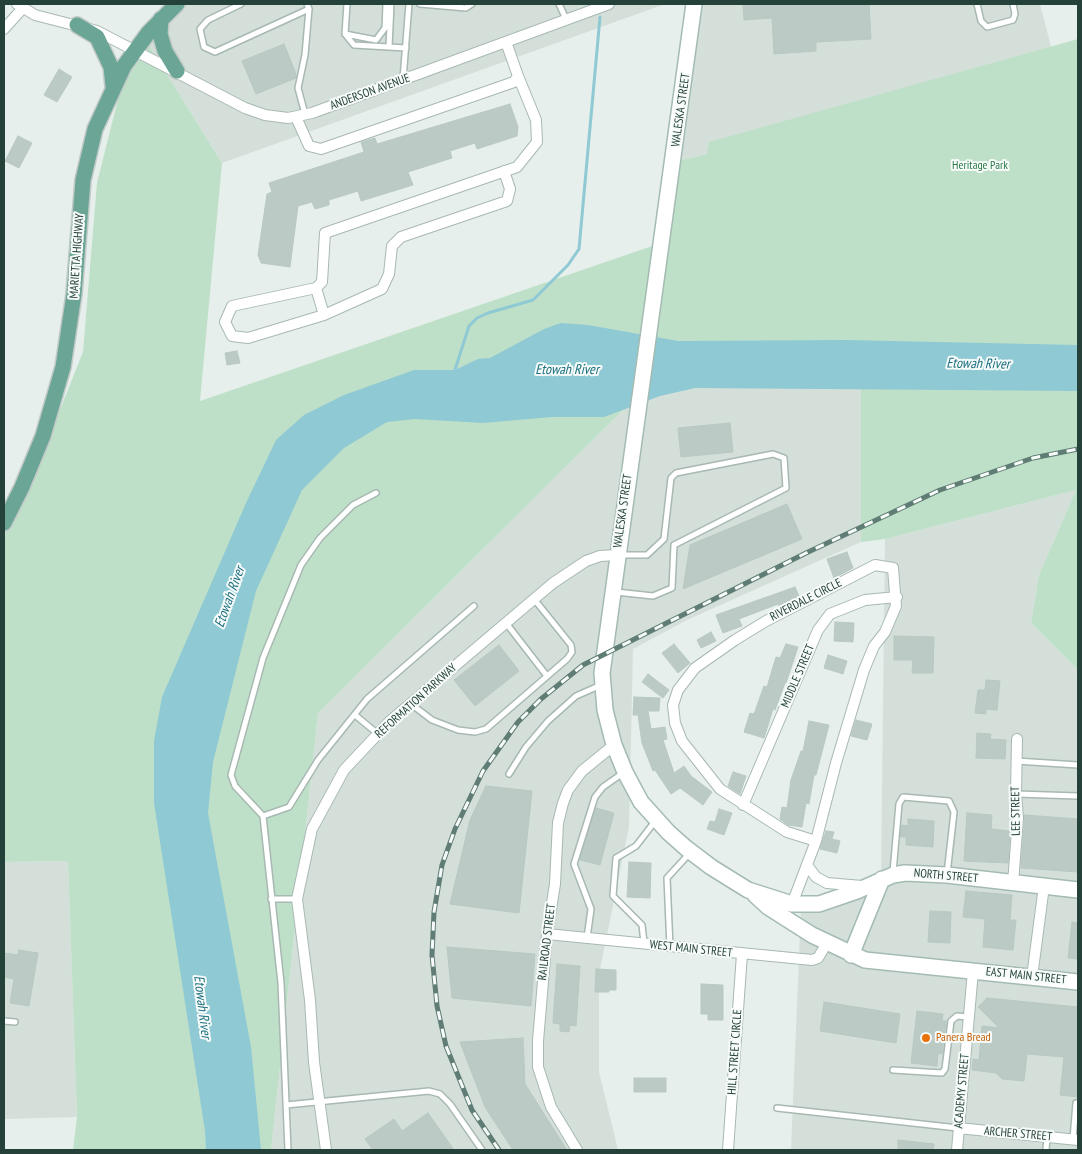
<!DOCTYPE html>
<html>
<head>
<meta charset="utf-8">
<style>
  body { margin:0 }
  #map { position:relative; width:1082px; height:1154px; overflow:hidden; background:#e6efeb; font-family:"PT Sans Narrow",sans-serif }
  canvas { display:block }
  .frame { position:absolute; inset:0; border:5px solid #24423a; pointer-events:none }
</style>
</head>
<body>
<div id="map">
<canvas width="1082" height="1154"></canvas>
<div class="frame"></div>
</div>
<script>
const g = document.querySelector('canvas').getContext('2d');
g.lineJoin = 'round';
function paint(path, color) {
  g.fillStyle = color;
  g.fill(path, 'evenodd');
}
function toPath(rows) {
  const path = new Path2D();
  for (const r of rows) {
    path.moveTo(r[0], r[1]);
    for (let i = 2; i < r.length; i += 2) path.lineTo(r[i], r[i + 1]);
  }
  return path;
}
function trace(path, color, width, dash) {
  g.strokeStyle = color;
  g.lineWidth = width;
  g.lineCap = dash ? 'butt' : 'round';
  g.setLineDash(dash || []);
  g.stroke(path);
}
function drawText(font, color, halo, rows, align = 'center') {
  g.font = font + ' "PT Sans Narrow",sans-serif';
  g.lineWidth = 4;
  g.setLineDash([]);
  g.textBaseline = 'middle';
  g.strokeStyle = halo;
  g.fillStyle = color;
  for (const [text, x, y, turn = 0] of rows) {
    g.save();
    g.translate(x, y);
    g.rotate((+turn || 0) * Math.PI / 180);
    g.textAlign = isNaN(turn) ? turn : align;
    if (halo) g.strokeText(text, 0, 0);
    g.fillText(text, 0, 0);
    g.restore();
  }
}
paint(toPath([
  [185,4,665,4,222,163,140,31],
  [697,4,1040,4,1057,70,677,161],
  [861,367,861,542,687,620,633,649,629,827,599,974,599,1072,618,1150,271,1150,318,713,640,393],
  [1076,490,1039,575,1031,623,1078,670,1078,1150,791,1150,801,908,881,877,885,539],
  [68,861,77,1117,4,1119,4,862]
]), '#d4dfda');
paint(toPath([
  [140,31,222,163,200,401,664,242,677,161,707,154,709,142,1078,39,1078,670,1031,623,1039,575,1076,490,885,539,861,542,861,367,640,393,318,713,271,1150,73,1150,77,1117,68,861,4,862,4,522,39,462,83,352,97,183,119,95]
]), '#bfe0c8');
paint(toPath([
  [561,323,588,325,678,341,846,340,1078,345,1078,391,695,388,660,396,604,417,552,417,483,423,415,419,387,422,344,448,302,490,256,591,213,762,208,813,251,1047,261,1150,206,1150,205,1131,154,803,154,741,162,697,246,503,276,440,304,415,344,395,414,370,455,370,478,359,490,358,544,329]
]), '#8ec9d4');
trace(toPath([
  [454,373,469,326,477,318,488,313,533,300,568,265,579,249,600,17]
]), '#8ec9d4', 3);
const building = toPath([
  [743,4,869,4,871,39,816,42,816,51,774,54,772,18,744,20,743,4],
  [284,44,296,74,296,78,256,94,242,61,284,44],
  [59,69,72,77,57,102,44,95,59,69],
  [510,104,518,127,517,136,477,149,475,143,450,151,452,158,408,172,413,185,361,201,358,191,329,200,329,205,315,209,312,202,298,206,290,267,261,263,258,255,267,194,272,192,269,183,364,152,361,142,375,138,377,144,510,104],
  [18,136,32,143,19,168,5,161,18,136],
  [237,351,240,363,227,365,225,353,237,351],
  [730,423,733,452,681,457,678,428,730,423],
  [787,504,802,539,683,589,690,545,787,504],
  [847,552,853,568,834,578,827,559,847,552],
  [795,587,799,596,779,606,778,604,739,619,742,626,723,633,716,615,795,587],
  [835,622,854,623,853,642,834,641,835,622],
  [711,632,716,641,701,648,697,640,711,632],
  [894,636,934,637,933,673,912,673,913,660,894,660,894,636],
  [674,644,690,663,678,673,662,653,674,644],
  [786,644,798,647,786,683,785,683,775,710,773,709,764,738,744,732,750,713,754,714,764,686,767,687,776,657,780,658,786,644],
  [499,645,519,671,475,706,454,680,499,645],
  [828,655,847,661,843,674,824,668,828,655],
  [648,674,669,690,663,698,642,682,648,674],
  [986,680,1000,681,997,710,986,709,986,714,975,713,978,690,985,690,986,680],
  [634,697,660,698,659,711,648,711,651,729,665,727,667,739,663,740,674,773,684,766,691,776,712,792,703,805,680,788,671,794,655,770,653,771,642,743,638,715,633,715,634,697],
  [856,720,872,724,867,740,851,736,856,720],
  [809,721,829,725,816,775,814,775,809,804,806,803,802,827,788,825,780,819,782,807,787,808,791,780,801,751,803,751,809,721],
  [977,733,991,734,990,739,1006,740,1005,759,976,758,977,733],
  [733,772,746,776,740,794,728,786,733,772],
  [486,786,532,791,519,913,450,904,470,820,486,786],
  [596,808,614,813,600,865,580,860,596,808],
  [719,809,732,813,724,835,707,829,710,821,715,822,719,809],
  [967,813,992,815,991,829,1010,831,1008,863,964,861,967,813],
  [1025,815,1078,819,1078,872,1021,868,1025,815],
  [908,819,934,821,933,847,906,845,906,837,900,837,902,825,908,826,908,819],
  [826,831,834,832,832,839,840,841,837,853,820,849,826,831],
  [629,862,651,863,650,898,627,897,629,862],
  [966,891,1012,895,1010,920,1016,920,1013,950,983,947,985,919,963,917,966,891],
  [930,911,951,912,950,943,928,942,930,911],
  [1072,922,1078,923,1078,959,1068,958,1072,922],
  [447,947,535,954,531,1006,452,998,447,947],
  [19,950,38,953,29,1006,10,1003,14,979,4,977,4,953,18,955,19,950],
  [557,964,580,966,576,1026,570,1025,569,1032,560,1031,560,1024,553,1023,557,964],
  [596,969,616,970,616,990,609,990,609,992,595,992,596,969],
  [701,984,723,985,723,1020,708,1020,708,1014,701,1014,701,984],
  [987,998,1078,1007,1078,1097,1060,1095,1064,1057,1027,1054,1024,1081,1002,1079,996,1073,972,1070,973,1059,979,1060,982,1026,999,1028,978,1007,987,998],
  [824,1002,900,1014,896,1043,820,1031,824,1002],
  [917,1011,943,1014,942,1021,946,1021,942,1054,938,1053,937,1066,911,1063,917,1011],
  [523,1038,525,1084,567,1150,513,1150,485,1107,460,1042,523,1038],
  [634,1078,666,1078,666,1092,634,1092,634,1078],
  [428,1113,454,1150,373,1150,365,1139,394,1119,402,1131,428,1113],
  [898,1140,934,1144,933,1150,898,1150,898,1140]
]);
paint(building, '#bbcac4');
trace(building, '#b8c9c2', 1);
const lane = toPath([
  [241,4,208,20,200,29,204,47,215,52,309,9],
  [347,4,345,34,354,45,406,48],
  [420,4,466,8,472,4],
  [559,4,566,19],
  [977,4,981,21,987,27,1013,20,1015,14,1013,4],
  [345,34,376,40,385,28,386,4],
  [389,47,391,4],
  [403,79,409,4],
  [305,114,298,88,305,55,309,9,307,4],
  [616,592,653,596,672,588,674,545,786,488,784,458,773,454,676,473,671,478,664,539,647,555,620,555],
  [506,623,547,676],
  [411,704,432,720,458,730,475,732,486,729,567,659,572,652,571,645,534,599],
  [355,715,378,734],
  [1016,761,1078,765],
  [509,774,526,747,548,721,576,696,601,685],
  [1016,794,1078,796],
  [263,816,235,786,231,775,263,658,301,565,320,538,353,505,376,493],
  [893,872,899,804,903,797,949,801,954,812,947,874],
  [271,899,297,899],
  [587,938,591,909,574,864,595,797,603,787,623,773],
  [644,943,642,925,613,896,616,858,636,846,656,820],
  [670,947,667,878,689,854],
  [4,1021,15,1022],
  [893,1070,942,1073,945,1069,951,1021,957,1016,968,1017],
  [286,1105,429,1091,440,1094,450,1104,482,1150],
  [777,1108,958,1128],
  [1073,1139,1076,1103],
  [288,1150,281,983,263,816,289,807,318,760,367,699,474,606],
  [1046,1150,1047,1136]
]);
const street = toPath([
  [17,4,35,15,97,31,245,108,265,115,288,118,312,113,609,4],
  [4,29,23,8],
  [296,117,309,146,321,149,514,82,518,76,506,42],
  [504,171,510,189,507,201,401,237,392,246,389,274,382,289,324,315,248,338,232,336,225,322,232,306,316,288,322,282,325,233,517,167,537,142,536,120,518,76],
  [316,288,324,315],
  [743,805,818,630,830,614,865,600,897,597],
  [807,865,816,877,827,883,862,886],
  [1013,883,1018,818,1016,794,1017,739],
  [792,904,816,841,836,763,864,670,874,646,885,632,896,606,893,568,875,565,766,621,735,640,695,668,678,690,673,705,675,723,682,741,720,789,787,832,816,841],
  [547,934,812,960,818,958,827,943],
  [1032,977,1044,886],
  [958,1128,1078,1140],
  [326,1150,314,1062,310,1000,297,899,312,829,344,770,390,721,553,583,586,561,600,556,617,555],
  [577,1150,551,1107,538,1067,538,1041,547,934,555,884,558,823,563,803,568,790,582,771,614,745],
  [728,1150,742,954],
  [957,1150,973,971]
]);
const secondary = toPath([
  [694,4,602,673,605,710,614,745,625,772,641,802,668,832,686,848,711,867,748,890,792,904,819,904,857,891,893,875,905,873,947,875,1078,890],
  [755,895,768,907,812,935,865,960,1078,982],
  [851,955,882,879]
]);
const primary = toPath([
  [161,19,160,34,165,51,177,71],
  [77,25,97,37,111,67,113,86],
  [4,523,22,487,43,436,63,367,74,294,83,180,95,129,124,66,149,32,177,4]
]);
trace(lane, '#a8b8b2', 8);
trace(street, '#a8b8b2', 12);
trace(secondary, '#a4bbb3', 18);
trace(primary, '#c2cac8', 18);
trace(lane, '#fff', 5);
trace(street, '#fff', 10);
trace(secondary, '#fff', 15);
trace(primary, '#6aa596', 15);
const rail = toPath([
  [499,1150,472,1110,446,1046,437,1006,432,955,434,912,442,865,455,829,483,771,518,722,541,699,583,665,806,553,940,490,1033,458,1078,449]
]);
trace(rail, '#5f7d75', 5);
trace(rail, '#f7fbf9', 3, [9]);
for (const [x, y, r, color] of [
  [926,1038,5,"#e8710a"]
]) {
  const dot = new Path2D();
  dot.arc(x, y, r, 0, 2 * Math.PI);
  g.fillStyle = color;
  g.fill(dot);
  trace(dot, '#f7fbf9', 2);
}
drawText('12px', '#24423a', '#f7fbf9', [
  ["ANDERSON AVENUE",370,92,-20],
  ["WALESKA STREET",681,110,-82],
  ["MARIETTA HIGHWAY",77,256,-86],
  ["WALESKA STREET",623,511,-82],
  ["RIVERDALE CIRCLE",806,600,-27],
  ["MIDDLE STREET",798,676,-67],
  ["REFORMATION PARKWAY",416,701,-42],
  ["LEE STREET",1016,811,-91],
  ["NORTH STREET",946,876,5],
  ["RAILROAD STREET",547,942,-83],
  ["WEST MAIN STREET",691,949,6],
  ["EAST MAIN STREET",1026,976,6],
  ["HILL STREET CIRCLE",735,1052,-86],
  ["ACADEMY STREET",962,1091,-85],
  ["ARCHER STREET",1018,1134,5]
]);
drawText('12px', '#2d7a4b', '#f7fbf9', [
  ["Heritage Park",980,166]
]);
drawText('12px', '#c56008', '#f7fbf9', [
  ["Panera Bread",936,1038]
], 'left');
drawText('italic 14px', '#1c6f80', '#f7fbf9', [
  ["Etowah River",978,364,1],
  ["Etowah River",567,370],
  ["Etowah River",230,597,-70],
  ["Etowah River",202,1007,83]
]);
</script>
</body>
</html>
